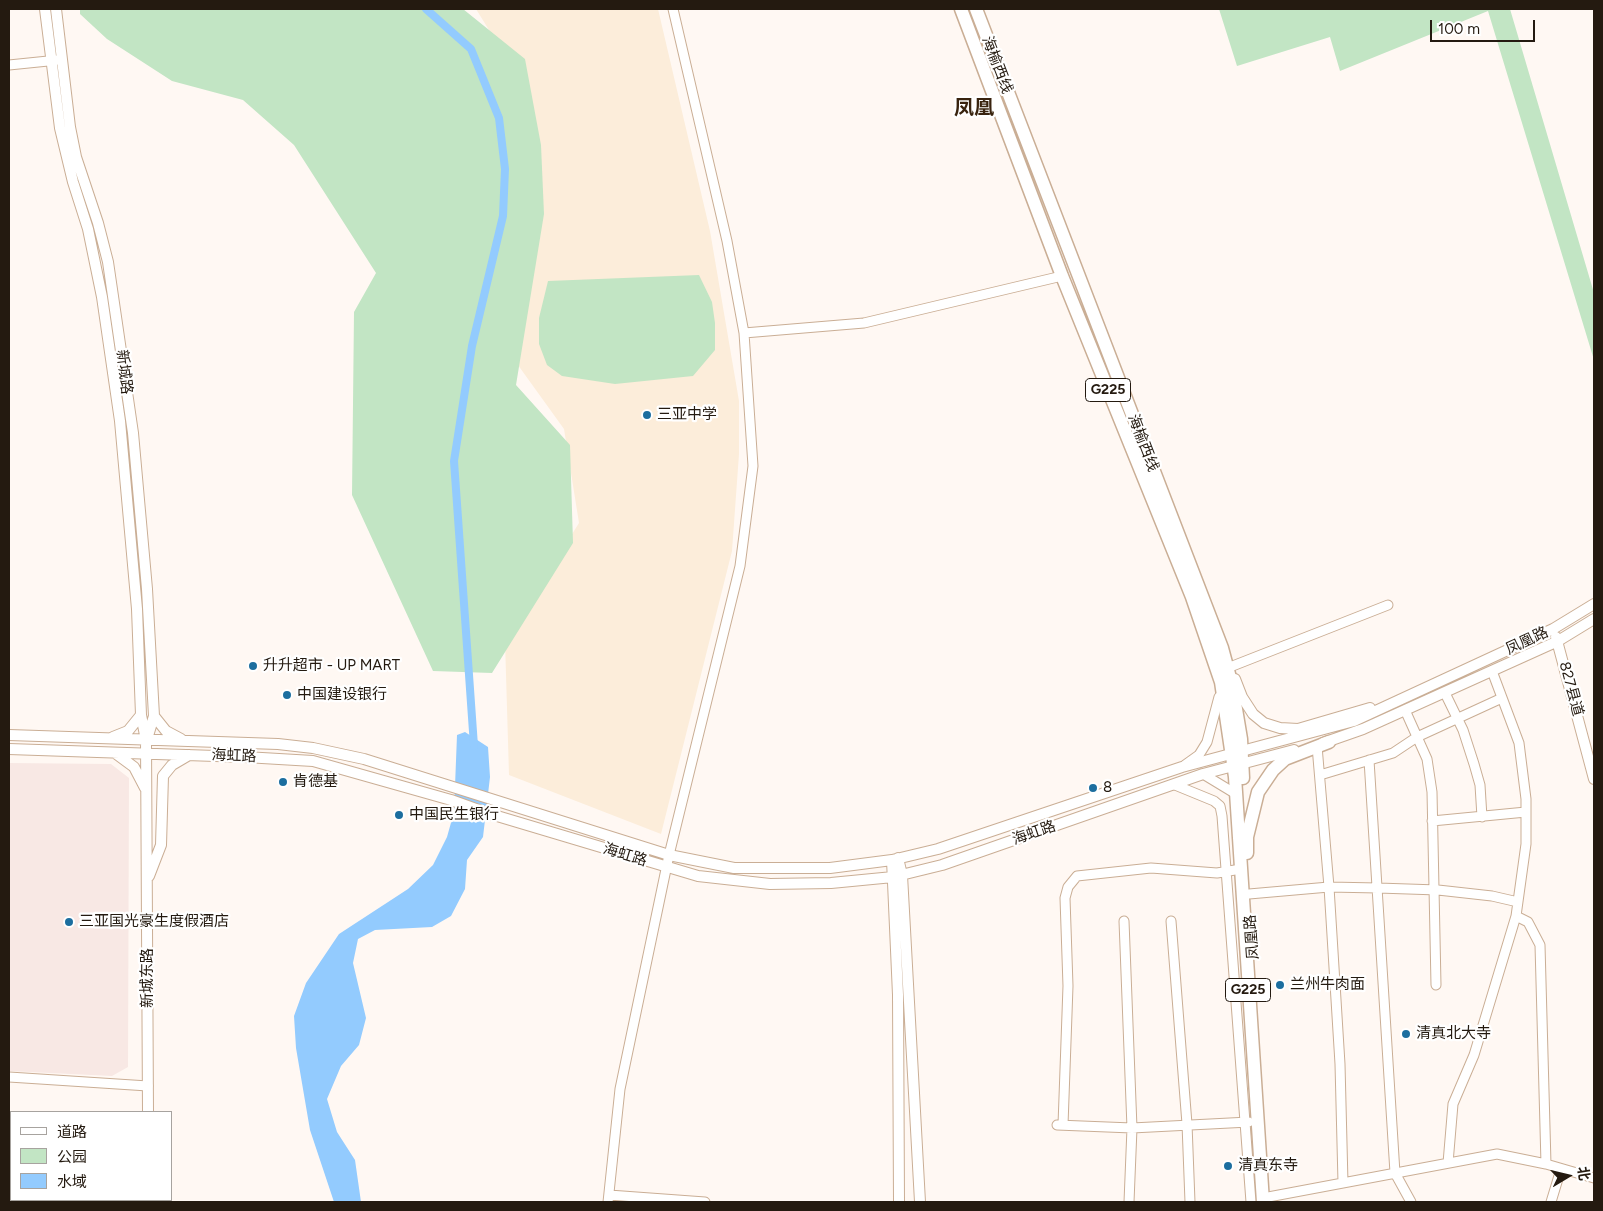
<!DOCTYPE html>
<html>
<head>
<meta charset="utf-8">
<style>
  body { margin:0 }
  #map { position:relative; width:1603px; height:1211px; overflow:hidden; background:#fff8f3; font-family:Figtree,"Noto Sans SC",sans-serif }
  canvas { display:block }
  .frame { position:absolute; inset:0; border:10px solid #241a10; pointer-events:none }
  .legend { position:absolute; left:10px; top:1111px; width:162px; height:90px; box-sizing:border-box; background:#fff; border:1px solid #a7a39f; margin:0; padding:6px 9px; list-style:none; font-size:15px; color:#241a10 }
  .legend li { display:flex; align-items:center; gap:10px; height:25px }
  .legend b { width:25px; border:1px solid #a7a39f }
  .north { position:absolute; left:1543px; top:1151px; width:50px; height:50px; -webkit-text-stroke:4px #fff; paint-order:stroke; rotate:81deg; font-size:14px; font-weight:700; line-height:20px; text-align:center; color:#241a10 }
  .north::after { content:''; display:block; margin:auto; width:18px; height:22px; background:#241a10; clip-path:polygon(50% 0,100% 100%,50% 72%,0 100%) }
  .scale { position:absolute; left:1430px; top:20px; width:105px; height:22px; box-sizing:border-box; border:2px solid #241a10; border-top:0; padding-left:6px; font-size:15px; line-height:18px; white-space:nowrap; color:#241a10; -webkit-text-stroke:4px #fff; paint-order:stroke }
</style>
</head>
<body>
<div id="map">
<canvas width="1603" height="1211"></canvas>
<div class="frame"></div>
<ul class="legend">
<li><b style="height:6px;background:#fff"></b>道路</li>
<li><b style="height:14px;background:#c2e5c4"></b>公园</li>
<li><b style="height:14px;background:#93cbfe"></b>水域</li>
</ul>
<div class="north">北</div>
<div class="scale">100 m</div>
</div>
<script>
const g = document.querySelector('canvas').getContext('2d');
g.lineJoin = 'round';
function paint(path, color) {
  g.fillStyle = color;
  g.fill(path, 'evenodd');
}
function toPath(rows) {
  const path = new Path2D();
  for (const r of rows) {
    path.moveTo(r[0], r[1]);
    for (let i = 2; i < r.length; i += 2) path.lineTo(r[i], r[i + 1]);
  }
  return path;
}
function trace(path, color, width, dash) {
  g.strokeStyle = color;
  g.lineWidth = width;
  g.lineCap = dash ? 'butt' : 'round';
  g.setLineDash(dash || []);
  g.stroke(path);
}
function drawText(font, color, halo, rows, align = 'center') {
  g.font = font + ' Figtree,"Noto Sans SC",sans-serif';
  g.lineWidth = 4.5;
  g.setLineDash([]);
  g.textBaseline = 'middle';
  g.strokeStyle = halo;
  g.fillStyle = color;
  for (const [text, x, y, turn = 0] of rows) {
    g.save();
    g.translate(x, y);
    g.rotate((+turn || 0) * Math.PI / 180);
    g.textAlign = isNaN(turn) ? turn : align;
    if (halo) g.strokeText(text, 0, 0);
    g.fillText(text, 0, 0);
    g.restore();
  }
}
paint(toPath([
  [9,763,111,764,129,778,128,1067,112,1076,9,1071]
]), '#f8e8e4');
paint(toPath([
  [476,9,658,9,710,231,739,401,739,454,732,551,661,834,509,775,505,641,579,523,564,429,510,354,510,64]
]), '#fcedda');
paint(toPath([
  [80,9,463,9,525,59,541,145,544,214,516,385,570,445,573,543,492,673,433,671,352,495,354,312,376,273,294,145,243,100,172,81,107,39,80,14],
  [1219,9,1510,9,1594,293,1594,360,1488,11,1340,71,1330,37,1237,66],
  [699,275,712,302,715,323,715,350,693,376,615,384,562,376,547,365,539,344,539,318,548,281]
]), '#c2e5c4');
paint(toPath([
  [465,732,488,747,490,777,483,837,467,860,465,889,451,916,432,927,375,930,358,939,353,963,366,1018,359,1045,341,1066,327,1099,337,1132,355,1160,361,1202,334,1202,310,1130,296,1048,294,1016,306,983,339,934,408,889,433,865,447,837,454,812,457,735]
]), '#93cbfe');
trace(toPath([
  [426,9,471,49,499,118,505,169,503,216,472,346,454,461,474,746]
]), '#93cbfe', 8);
const minor = toPath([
  [9,65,58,60],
  [744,333,864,323,1062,276],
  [1230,667,1388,605],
  [1445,693,1463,730,1474,764,1480,785,1482,817],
  [1405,710,1427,759,1432,792,1436,985],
  [1317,746,1329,887,1340,1064,1343,1183],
  [1369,760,1395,1173,1411,1202],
  [1185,765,1199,755,1207,742,1219,697],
  [1203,774,1236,794],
  [1320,775,1393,753,1417,737,1502,698],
  [1175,785,1214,801,1220,806,1222,816,1251,1202],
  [1432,821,1526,812],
  [1249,894,1329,887,1378,888,1438,890,1492,896,1518,902],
  [1516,916,1528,922,1540,945,1546,1164],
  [1124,921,1132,1128,1129,1202],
  [1171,921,1187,1124,1190,1202],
  [9,1077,148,1086],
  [1057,1125,1132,1128,1249,1122],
  [1063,1125,1068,986,1065,898,1068,887,1077,876,1151,868,1217,873,1241,869],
  [1448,1163,1453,1104,1474,1055,1516,916,1526,844,1526,799,1519,743,1492,671],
  [609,1195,705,1202],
  [1263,1198,1497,1154,1546,1164,1594,1178],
  [608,1202,620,1089,669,855,740,566,753,466,744,333,727,241,673,9],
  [1551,1202,1561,1169]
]);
const major = toPath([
  [45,9,60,128,73,182,88,229,102,297,120,421,137,609,141,715,146,740,148,1112],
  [56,9,70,127,76,157,98,223,108,262,133,433,147,589,154,716,147,739],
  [1556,637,1594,779],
  [1235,679,1242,697,1253,714,1264,723,1280,728,1298,729,1370,708],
  [154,716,166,731,181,739],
  [9,735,278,744,313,748,364,759,669,855,734,868,830,868,892,860,938,849,1182,767,1354,721,1553,629,1594,604],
  [113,737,128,731,141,715],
  [1323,743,1363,729,1558,641,1594,619],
  [9,749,245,757,313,761,451,800,487,813,698,876,770,884,831,883,893,877,942,865,1203,774,1294,750],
  [115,753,134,767,145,788],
  [898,858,902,875,920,1202],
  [892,860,898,995,899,1202],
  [149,876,161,845,163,776,172,765,189,755],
  [148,1202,148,1200]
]);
const highway = toPath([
  [961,9,1062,276,1192,597,1221,682,1235,777,1263,1202],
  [976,9,1222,648,1232,685,1241,739,1243,778],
  [1247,853,1247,837,1258,792,1273,770,1285,759,1329,742]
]);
trace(minor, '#caae95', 11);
trace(major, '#caae95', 12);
trace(highway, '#caae95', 15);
trace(minor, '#fff', 9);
trace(major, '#fff', 10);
trace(highway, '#fff', 12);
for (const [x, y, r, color] of [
  [647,415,5,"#1c6e9f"],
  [253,666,5,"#1c6e9f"],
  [287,695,5,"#1c6e9f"],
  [283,782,5,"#1c6e9f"],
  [1093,788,5,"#1c6e9f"],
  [399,815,5,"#1c6e9f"],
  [69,922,5,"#1c6e9f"],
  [1280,985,5,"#1c6e9f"],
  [1406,1034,5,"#1c6e9f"],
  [1228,1166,5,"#1c6e9f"]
]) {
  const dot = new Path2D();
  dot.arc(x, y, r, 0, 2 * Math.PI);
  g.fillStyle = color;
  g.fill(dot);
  trace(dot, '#fff', 2);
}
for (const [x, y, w] of [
  [1108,390,45],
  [1248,990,45]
]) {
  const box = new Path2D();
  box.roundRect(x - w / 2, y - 11.5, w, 23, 4);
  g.fillStyle = '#fff';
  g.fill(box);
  trace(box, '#241a10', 1);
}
drawText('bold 14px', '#241a10', null, [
  ["G225",1108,390],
  ["G225",1248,990]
]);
drawText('15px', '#241a10', '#fff', [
  ["海榆西线",997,65,69],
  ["新城路",124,372,83],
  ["海榆西线",1143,443,69],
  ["凤凰路",1527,641,-25],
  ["827县道",1571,689,75],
  ["海虹路",234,756,2],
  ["海虹路",1034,833,-19],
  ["海虹路",625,855,17],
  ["凤凰路",1252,937,-94],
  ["新城东路",148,978,-90]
]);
drawText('15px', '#241a10', '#fff', [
  ["三亚中学",657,415],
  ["升升超市 - UP MART",263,666],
  ["中国建设银行",297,695],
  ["肯德基",293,782],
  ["8",1103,788],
  ["中国民生银行",409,815],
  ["三亚国光豪生度假酒店",79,922],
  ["兰州牛肉面",1290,985],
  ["清真北大寺",1416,1034],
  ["清真东寺",1238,1166]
], 'left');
drawText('bold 20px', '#39230e', '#fff', [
  ["凤凰",974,108]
]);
</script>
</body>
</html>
